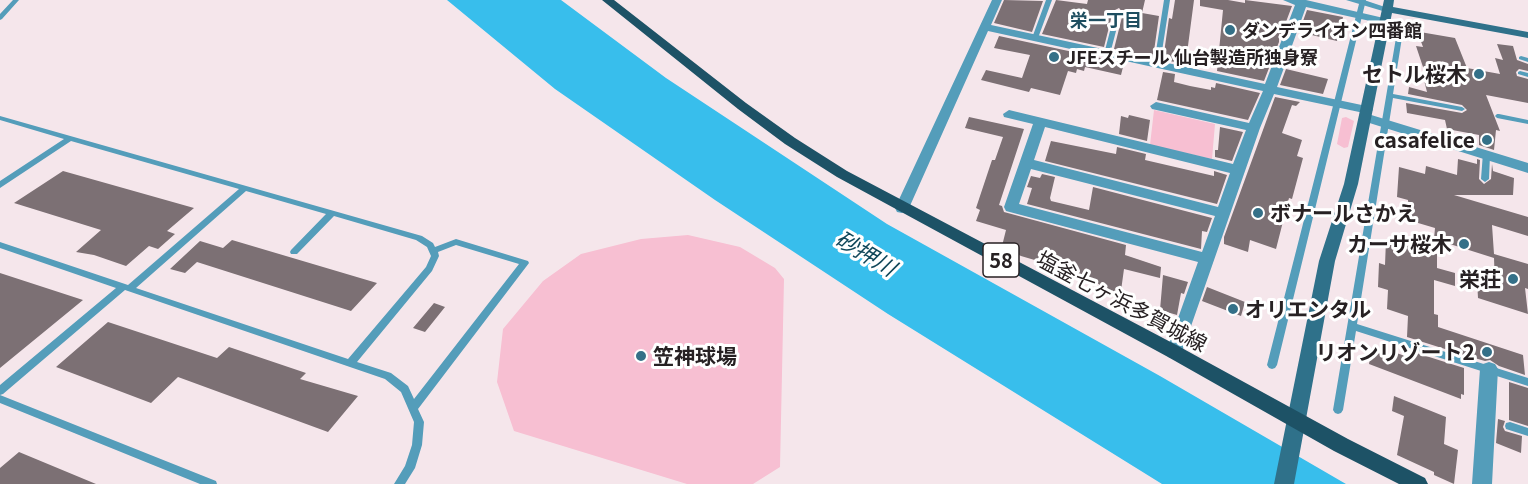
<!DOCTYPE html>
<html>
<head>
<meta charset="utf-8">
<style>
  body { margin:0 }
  canvas { display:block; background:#f5e6eb }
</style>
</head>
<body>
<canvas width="1528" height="484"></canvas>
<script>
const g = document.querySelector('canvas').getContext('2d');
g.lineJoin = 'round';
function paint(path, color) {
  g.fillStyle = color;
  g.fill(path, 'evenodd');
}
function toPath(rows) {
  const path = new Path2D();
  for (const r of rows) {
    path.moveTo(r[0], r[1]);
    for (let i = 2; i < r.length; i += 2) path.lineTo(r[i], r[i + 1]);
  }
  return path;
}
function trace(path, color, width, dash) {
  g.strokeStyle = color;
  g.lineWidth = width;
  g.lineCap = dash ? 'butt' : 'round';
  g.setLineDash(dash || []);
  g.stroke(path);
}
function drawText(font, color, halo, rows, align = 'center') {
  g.font = font + ' Georgia,"Noto Sans JP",serif';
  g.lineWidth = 6;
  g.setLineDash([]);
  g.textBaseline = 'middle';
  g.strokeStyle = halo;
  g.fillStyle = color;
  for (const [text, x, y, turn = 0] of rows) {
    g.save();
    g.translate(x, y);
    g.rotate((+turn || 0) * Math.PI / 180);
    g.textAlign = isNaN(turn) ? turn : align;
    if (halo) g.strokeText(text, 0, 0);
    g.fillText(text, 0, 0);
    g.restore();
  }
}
paint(toPath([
  [1154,110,1215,124,1212,159,1150,145],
  [1346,117,1354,121,1348,147,1344,148,1337,144,1342,118],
  [688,235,740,247,775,268,784,279,780,467,753,484,687,484,514,431,497,382,503,329,543,281,581,254,641,239]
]), '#f7bfd2');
paint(toPath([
  [447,0,561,0,666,78,887,224,1160,376,1346,484,1162,484,888,314,715,200,555,89]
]), '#38beec');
paint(toPath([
  [1004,0,1043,1,1032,32,994,23],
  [1056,0,1087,4,1088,0,1145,0,1142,13,1159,16,1153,58,1114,49,1123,13,1119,8,1113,11,1104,47,1042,34],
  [1175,0,1194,0,1186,61,1176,59,1175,62,1163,60,1169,18,1172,19],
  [1200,0,1228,0,1245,3,1245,0,1292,6,1281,35,1279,34,1279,42,1264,81,1217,71,1223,10,1200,6],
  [1307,10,1343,17,1337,41,1299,32],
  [1420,32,1455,38,1467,68,1500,74,1495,58,1503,60,1497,44,1513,46,1517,60,1528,64,1528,71,1519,69,1516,72,1517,76,1528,79,1528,103,1486,95,1500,131,1496,130,1494,150,1479,145,1479,135,1447,129,1445,120,1407,113,1406,103,1462,113,1467,110,1462,105,1408,94,1409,87,1427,92,1423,76,1426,76,1416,46,1423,47,1419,36,1422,36],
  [999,36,1124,63,1121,75,1085,67,1084,71,1077,69,1076,73,1068,71,1060,95,1031,88,1029,92,981,80,986,70,1022,78,1030,55,994,48],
  [1286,69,1328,79,1323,94,1280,85],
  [1163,72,1175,74,1174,82,1190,86,1211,90,1211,87,1215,88,1216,83,1260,93,1248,120,1157,100],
  [1275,97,1300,102,1296,106,1292,105,1282,133,1302,140,1297,156,1303,158,1292,199,1289,198,1276,249,1250,240,1248,252,1224,244,1224,237],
  [1129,115,1150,120,1147,141,1119,134,1121,116,1128,118],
  [969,117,1024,129,999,205,1002,206,1004,212,1126,245,1125,255,1161,267,1160,278,1124,269,1120,298,1098,292,1099,284,1065,275,1065,271,1038,263,1038,261,1021,256,1002,246,1006,230,976,221,980,210,976,208,992,160,995,160,1003,137,965,128],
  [1220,127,1243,132,1232,161,1215,157,1215,150,1218,150],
  [1051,141,1116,154,1117,147,1146,154,1145,160,1214,176,1214,171,1227,175,1217,204,1045,161],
  [1458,159,1477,164,1477,159,1480,160,1479,179,1484,184,1491,179,1492,164,1493,171,1514,178,1513,195,1454,195,1528,217,1528,236,1492,225,1494,254,1528,264,1528,289,1525,288,1528,314,1478,298,1477,280,1495,286,1494,258,1434,239,1435,228,1408,220,1408,200,1397,197,1399,167,1425,174,1426,166,1457,175],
  [63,171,194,208,167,231,175,234,158,249,149,246,126,266,94,255,76,252,101,230,14,203],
  [1042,174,1055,177,1050,198,1051,201,1089,210,1093,187,1212,218,1207,232,1202,231,1201,249,1027,204,1032,188,1027,187,1031,176,1040,178],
  [232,240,377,283,351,311,197,262,185,273,170,269,200,241,223,248],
  [1386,240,1437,254,1437,268,1455,273,1455,286,1434,280,1434,314,1438,315,1438,327,1523,355,1525,375,1499,366,1490,360,1485,361,1464,355,1407,337,1408,316,1387,309,1388,290,1378,287,1379,263,1385,265],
  [0,273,83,300,0,368],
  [1163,275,1188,282,1184,294,1181,293,1177,315,1160,310],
  [1207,287,1245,302,1241,316,1202,301],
  [434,303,445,307,425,332,413,328],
  [108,322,217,358,229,347,306,373,300,379,358,396,328,432,178,377,151,403,56,367],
  [1371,350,1390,358,1391,351,1405,356,1407,350,1464,368,1464,395,1461,394,1461,399,1369,364],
  [1509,382,1528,388,1528,426,1509,420],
  [1394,396,1446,417,1444,444,1458,450,1454,484,1434,475,1434,472,1397,455,1404,416,1392,411],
  [1498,419,1505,421,1503,427,1505,431,1522,436,1521,453,1496,443],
  [19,452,96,484,0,484,0,468]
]), '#7c7074');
paint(toPath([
  [13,0,19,0,2,19,0,20,0,14,13,0],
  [1046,0,1052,0,1038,38,1035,40,1033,39,1032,38,1046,0],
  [1164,0,1170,0,1160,64,1157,66,1154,64,1164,0],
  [1360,0,1366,0,1277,365,1275,368,1272,369,1269,368,1267,365,1360,0],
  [1118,10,1121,12,1110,54,1107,56,1105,55,1104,54,1115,12,1118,10],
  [1384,19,1404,25,1393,94,1462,107,1465,109,1462,111,1393,98,1357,324,1528,378,1528,386,1356,331,1343,410,1341,413,1338,414,1335,413,1333,410,1398,26,1382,22,1381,21,1384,19],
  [1521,56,1528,58,1528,62,1519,59,1519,57,1521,56],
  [1520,71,1528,73,1528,77,1518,74,1518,72,1520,71],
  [1497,114,1499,114,1528,120,1528,124,1497,118,1495,116,1497,114],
  [0,116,422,236,433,243,435,247,456,239,528,261,529,263,418,409,424,422,422,445,415,468,405,484,394,484,405,466,412,445,414,422,401,392,385,379,125,290,3,394,0,395,216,481,217,484,200,484,0,403,0,385,116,288,0,248,0,242,128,285,239,189,71,141,0,188,0,181,64,139,0,120,0,116],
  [246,191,326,214,291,250,290,252,291,254,297,254,334,216,416,240,427,247,431,256,426,267,348,359,136,288,246,191],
  [456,245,519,264,414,399,408,386,391,373,357,362,432,271,439,256,438,252,456,245],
  [1483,153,1489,153,1490,155,1489,179,1485,182,1481,179,1483,153],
  [1510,422,1528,428,1528,436,1506,429,1505,426,1506,423,1510,422]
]), '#549dba');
paint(toPath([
  [992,0,1002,0,991,25,1265,84,1295,5,1283,0,1306,0,1388,19,1388,23,1384,24,1306,7,1277,87,1371,107,1373,110,1368,114,1528,163,1528,173,1360,120,1359,117,1364,113,1274,94,1260,128,1182,352,1180,357,1174,359,1168,357,1166,352,1198,262,1006,211,1004,207,1033,124,1004,117,1003,114,1009,110,1233,164,1246,130,1152,109,1150,106,1156,102,1249,123,1263,91,988,31,909,208,902,213,897,212,895,208,992,0],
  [1045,127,1230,173,1218,207,1034,160,1045,127],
  [1031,169,1215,216,1202,252,1019,204,1031,169],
  [1346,0,1364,0,1391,9,1386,12,1346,0],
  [1489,362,1495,364,1498,369,1492,484,1472,484,1480,369,1483,364,1489,362]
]), '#549dba');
paint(toPath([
  [1384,0,1394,0,1393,7,1528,32,1528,38,1392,13,1358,184,1335,261,1294,484,1274,484,1319,261,1344,184,1384,0]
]), '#2f718a');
paint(toPath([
  [602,0,614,0,746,103,795,138,847,171,1180,347,1348,439,1425,478,1428,484,1399,484,1334,451,1168,357,837,177,785,144,738,109,602,0]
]), '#1d5266');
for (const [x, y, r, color] of [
  [1230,30,6,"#347088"],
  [1054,57,6,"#347088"],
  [1479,74,6,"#347088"],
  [1487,140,6,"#347088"],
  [1258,213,6,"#347088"],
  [1464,244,6,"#347088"],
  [1513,279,6,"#347088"],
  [1233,309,6,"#347088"],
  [1487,352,6,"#347088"],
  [641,356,6,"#347088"]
]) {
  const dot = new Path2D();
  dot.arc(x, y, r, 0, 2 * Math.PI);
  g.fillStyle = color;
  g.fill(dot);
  trace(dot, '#fff', 2);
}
drawText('bold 18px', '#1e4e60', '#fff', [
  ["栄一丁目",1106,20]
]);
drawText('bold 18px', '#272123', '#fff', [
  ["ダンデライオン四番館",1242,30],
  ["JFEスチール 仙台製造所独身寮",1066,57]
], 'left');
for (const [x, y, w] of [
  [1001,260,36]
]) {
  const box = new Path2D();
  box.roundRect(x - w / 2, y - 17, w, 34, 4.5);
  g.fillStyle = '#fff';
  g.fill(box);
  trace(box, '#272123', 1.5);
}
drawText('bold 20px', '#272123', null, [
  ["58",1001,260]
]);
drawText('bold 21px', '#272123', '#fff', [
  ["セトル桜木",1467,74],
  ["casafelice",1475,140],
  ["ボナールさかえ",1270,213,"left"],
  ["カーサ桜木",1452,244],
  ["栄荘",1501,279],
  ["オリエンタル",1245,309,"left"],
  ["リオンリゾート2",1475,352],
  ["笠神球場",653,356,"left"]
], 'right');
drawText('21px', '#272123', '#fff', [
  ["塩釜七ヶ浜多賀城線",1122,301,28]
]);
drawText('italic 22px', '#10475a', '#fff', [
  ["砂押川",866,253,31]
]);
</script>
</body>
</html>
